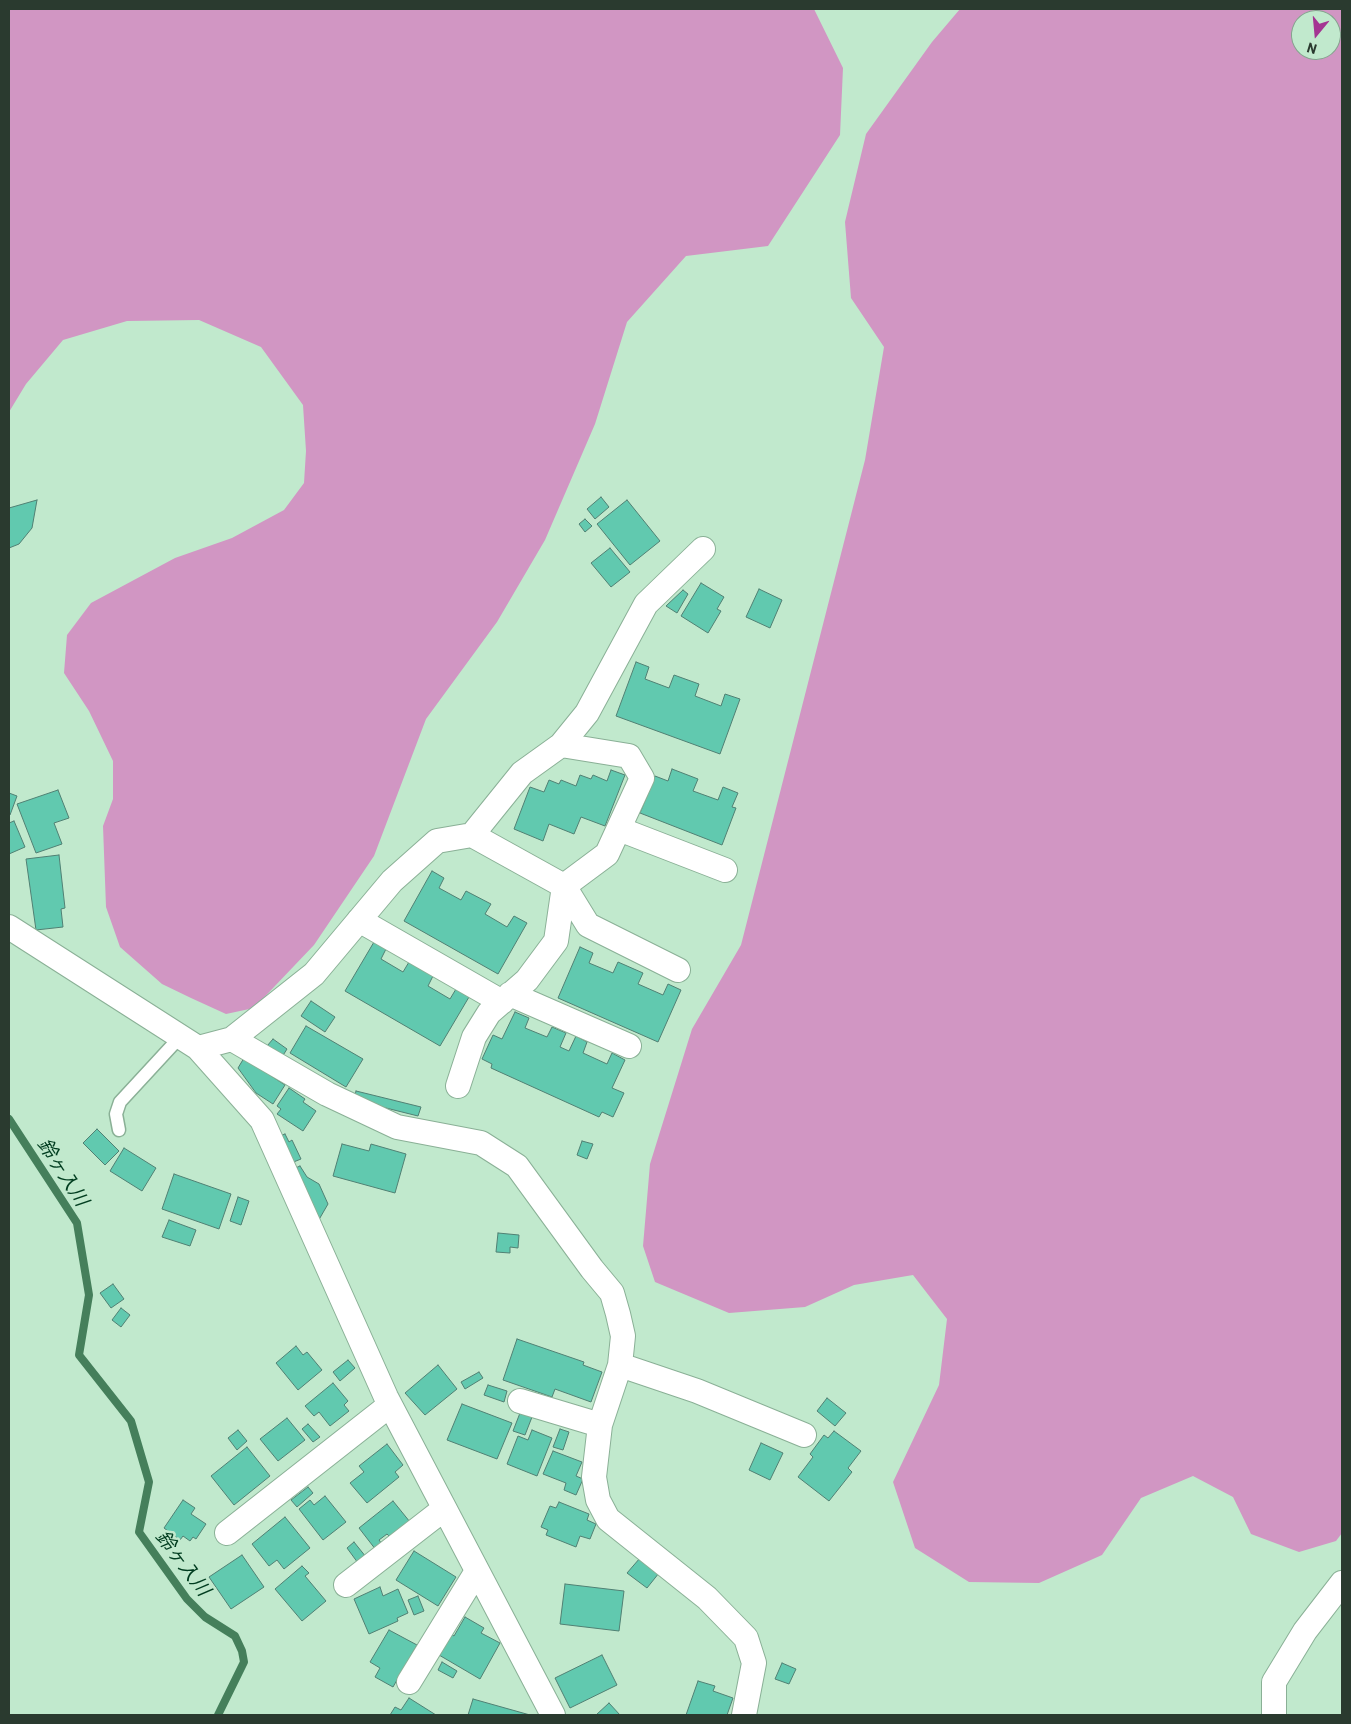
<!DOCTYPE html>
<html>
<head>
<meta charset="utf-8">
<style>
  body { margin:0 }
  #map { position:relative; width:1351px; height:1724px; overflow:hidden; background:#c1e9cd; font-family:Barlow,sans-serif }
  canvas { display:block }
  .frame { position:absolute; inset:0; border:10px solid #2a3a2f; pointer-events:none }
  .north { position:absolute; left:1291px; top:10px; width:50px; height:50px; box-sizing:border-box; background:#c1e9cd; border:1px solid #85a38e; border-radius:50%; rotate:197deg; font-size:14px; font-weight:700; line-height:20px; text-align:center; color:#2a3a2f }
  .north::after { content:''; display:block; margin:auto; width:18px; height:22px; background:#a43592; clip-path:polygon(50% 0,100% 100%,50% 72%,0 100%) }
</style>
</head>
<body>
<div id="map">
<canvas width="1351" height="1724"></canvas>
<div class="frame"></div>
<div class="north">N</div>
</div>
<script>
const g = document.querySelector('canvas').getContext('2d');
g.lineJoin = 'round';
function paint(path, color) {
  g.fillStyle = color;
  g.fill(path, 'evenodd');
}
function toPath(rows) {
  const path = new Path2D();
  for (const r of rows) {
    path.moveTo(r[0], r[1]);
    for (let i = 2; i < r.length; i += 2) path.lineTo(r[i], r[i + 1]);
  }
  return path;
}
function trace(path, color, width, dash) {
  g.strokeStyle = color;
  g.lineWidth = width;
  g.lineCap = dash ? 'butt' : 'round';
  g.setLineDash(dash || []);
  g.stroke(path);
}
function drawText(font, color, halo, rows, align = 'center') {
  g.font = font + ' Barlow,"Noto Sans JP",sans-serif';
  g.lineWidth = 5;
  g.setLineDash([]);
  g.textBaseline = 'middle';
  g.strokeStyle = halo;
  g.fillStyle = color;
  for (const [text, x, y, turn = 0] of rows) {
    g.save();
    g.translate(x, y);
    g.rotate((+turn || 0) * Math.PI / 180);
    g.textAlign = isNaN(turn) ? turn : align;
    if (halo) g.strokeText(text, 0, 0);
    g.fillText(text, 0, 0);
    g.restore();
  }
}
paint(toPath([
  [9,9,814,9,843,68,840,135,768,246,686,256,627,322,595,424,545,540,497,622,426,719,374,856,314,945,254,1008,226,1014,191,998,162,984,120,947,106,907,103,826,113,799,113,761,89,711,64,673,67,635,91,603,175,558,232,538,284,510,304,483,306,451,303,405,261,347,199,320,127,321,63,340,26,384,9,412],
  [960,9,1342,9,1342,1533,1336,1541,1299,1552,1251,1534,1233,1497,1193,1476,1141,1498,1102,1555,1039,1583,969,1582,915,1548,893,1482,939,1385,947,1319,913,1275,854,1285,805,1307,729,1313,655,1282,643,1246,650,1164,692,1029,741,945,865,460,884,347,851,298,845,222,866,134,932,42],
  [1301,20,1331,20,1331,50,1301,50]
]), '#d196c3');
trace(toPath([
  [9,1119,77,1223,89,1295,79,1355,131,1421,149,1482,139,1532,187,1599,205,1617,235,1636,242,1651,244,1662,218,1715]
]), '#457f5b', 8);
const building = toPath([
  [601,497,609,507,595,519,587,509,601,497],
  [37,500,32,528,19,544,9,548,9,508,37,500],
  [627,500,660,541,630,565,597,524,627,500],
  [585,519,592,526,585,532,579,524,585,519],
  [610,548,630,572,611,587,591,563,610,548],
  [701,583,724,597,717,609,721,611,708,633,681,616,701,583],
  [759,589,782,600,770,628,746,617,759,589],
  [683,590,688,594,677,613,666,606,683,590],
  [636,662,649,667,645,679,669,688,674,675,699,684,695,696,721,706,725,694,740,699,720,754,616,716,636,662],
  [672,769,698,779,693,791,718,800,723,787,738,793,732,807,736,808,722,845,640,813,655,776,668,781,672,769],
  [611,770,625,775,605,826,581,817,574,834,549,824,543,841,514,829,530,787,544,792,549,780,559,784,561,780,576,786,580,775,591,779,593,775,607,781,611,770],
  [58,790,69,818,54,823,62,844,36,853,17,804,58,790],
  [9,793,17,796,10,815,9,815,9,793],
  [14,821,25,847,9,854,9,823,14,821],
  [59,855,65,908,61,909,63,927,36,930,26,859,59,855],
  [432,871,444,878,439,888,461,900,466,891,491,904,485,914,507,927,514,916,527,923,498,974,404,921,432,871],
  [374,942,386,949,381,959,403,972,409,962,433,976,428,986,450,999,456,989,469,997,440,1046,345,991,374,942],
  [580,947,593,953,589,963,613,973,618,962,643,973,638,984,663,995,668,984,681,990,658,1042,558,998,580,947],
  [311,1001,335,1017,325,1032,301,1016,311,1001],
  [515,1012,529,1018,525,1028,547,1037,552,1027,566,1033,560,1047,569,1051,576,1036,587,1042,583,1053,607,1064,612,1053,625,1060,612,1088,624,1093,613,1117,602,1112,599,1117,491,1068,492,1064,482,1059,493,1035,502,1039,515,1012],
  [306,1026,363,1059,346,1087,290,1053,306,1026],
  [273,1039,287,1049,282,1057,267,1046,273,1039],
  [244,1058,285,1085,273,1104,256,1093,238,1068,244,1058],
  [289,1088,305,1099,303,1102,316,1111,303,1131,277,1114,281,1109,277,1106,289,1088],
  [356,1091,421,1107,418,1116,354,1100,356,1091],
  [97,1129,119,1151,105,1165,83,1143,97,1129],
  [285,1134,289,1142,292,1140,301,1159,291,1163,280,1136,285,1134],
  [582,1141,593,1144,587,1159,577,1155,582,1141],
  [342,1144,369,1151,371,1144,406,1154,395,1193,333,1176,342,1144],
  [124,1148,156,1168,142,1191,110,1171,124,1148],
  [300,1166,307,1177,319,1184,328,1204,317,1223,291,1170,300,1166],
  [174,1174,231,1194,219,1229,162,1209,174,1174],
  [238,1197,249,1201,241,1225,230,1221,238,1197],
  [169,1220,196,1230,190,1246,162,1237,169,1220],
  [498,1233,519,1235,518,1248,510,1247,510,1253,496,1252,498,1233],
  [113,1284,124,1299,111,1308,100,1293,113,1284],
  [121,1308,130,1315,121,1327,112,1320,121,1308],
  [517,1339,584,1362,583,1365,602,1372,591,1402,555,1389,552,1397,503,1380,517,1339],
  [296,1346,303,1355,307,1352,322,1370,298,1390,276,1363,296,1346],
  [348,1360,355,1368,340,1381,333,1372,348,1360],
  [438,1365,457,1389,425,1415,405,1393,438,1365],
  [479,1372,483,1378,465,1389,461,1382,479,1372],
  [333,1383,348,1401,344,1405,349,1411,330,1426,319,1412,314,1416,305,1406,333,1383],
  [488,1385,507,1391,504,1402,484,1395,488,1385],
  [827,1398,846,1413,835,1426,817,1411,827,1398],
  [462,1404,512,1423,497,1459,447,1440,462,1404],
  [520,1413,532,1417,525,1435,513,1431,520,1413],
  [287,1418,305,1440,278,1461,260,1439,287,1418],
  [308,1424,320,1437,313,1442,302,1429,308,1424],
  [560,1429,569,1432,563,1450,553,1447,560,1429],
  [238,1430,247,1441,237,1450,228,1438,238,1430],
  [532,1430,552,1438,537,1476,507,1464,518,1436,528,1440,532,1430],
  [834,1431,861,1451,848,1468,852,1472,829,1501,798,1477,813,1457,810,1454,824,1435,828,1438,834,1431],
  [761,1443,783,1453,770,1480,749,1470,761,1443],
  [387,1444,403,1465,395,1472,399,1477,367,1503,350,1483,364,1472,359,1466,387,1444],
  [247,1447,270,1476,234,1505,211,1476,247,1447],
  [553,1451,582,1462,576,1476,583,1479,576,1495,564,1490,566,1483,543,1474,553,1451],
  [308,1487,313,1493,297,1507,291,1500,308,1487],
  [325,1496,346,1522,323,1540,299,1509,310,1500,314,1505,325,1496],
  [183,1500,195,1508,191,1514,206,1524,196,1539,193,1537,190,1541,183,1536,180,1540,164,1528,183,1500],
  [393,1501,410,1522,391,1538,387,1534,379,1540,382,1544,376,1550,359,1528,393,1501],
  [559,1502,589,1514,587,1520,596,1524,590,1539,580,1536,576,1547,546,1535,548,1530,541,1527,550,1506,556,1508,559,1502],
  [285,1517,310,1548,284,1569,277,1560,269,1566,252,1544,285,1517],
  [354,1542,366,1557,358,1563,347,1548,354,1542],
  [414,1551,456,1577,438,1606,396,1580,414,1551],
  [242,1555,264,1587,231,1609,209,1577,242,1555],
  [640,1558,659,1573,647,1588,627,1573,640,1558],
  [302,1566,309,1573,305,1576,326,1601,302,1621,275,1589,302,1566],
  [565,1584,624,1591,619,1631,560,1624,565,1584],
  [380,1587,383,1596,398,1589,408,1613,397,1618,398,1621,369,1634,354,1599,380,1587],
  [418,1596,424,1611,414,1615,408,1600,418,1596],
  [465,1617,484,1628,481,1633,500,1643,480,1679,439,1655,451,1634,454,1636,465,1617],
  [389,1630,417,1645,393,1687,375,1677,380,1668,370,1662,389,1630],
  [602,1655,617,1685,570,1708,555,1678,602,1655],
  [442,1662,457,1671,453,1678,438,1670,442,1662],
  [782,1663,796,1669,789,1684,775,1679,782,1663],
  [698,1681,715,1686,713,1691,733,1698,727,1715,686,1715,698,1681],
  [409,1698,436,1715,390,1715,395,1707,401,1710,409,1698],
  [473,1699,530,1715,468,1715,473,1699],
  [609,1703,620,1715,596,1715,609,1703]
]);
paint(building, '#61c9af');
trace(building, '#508073', 1);
const lane = toPath([
  [119,1130,116,1114,120,1102,180,1037]
]);
const street = toPath([
  [619,829,725,870],
  [472,835,564,886,607,854,642,778,629,756,561,745],
  [564,886,588,925,678,970],
  [359,920,502,1002],
  [9,927,198,1048,262,1120,386,1397,553,1715],
  [510,994,629,1046],
  [232,1039,314,974,392,881,437,841,472,835,522,773,561,745,587,713,646,604,703,549],
  [198,1048,232,1039,327,1094,397,1127,481,1143,517,1166,592,1269,612,1293,618,1314,623,1336,620,1365,600,1425,594,1477,598,1500,608,1519,707,1598,746,1638,754,1663,744,1715],
  [458,1086,474,1037,489,1013,527,980,556,941,564,886],
  [620,1365,697,1391,804,1435],
  [520,1401,600,1425],
  [227,1533,390,1405],
  [346,1585,444,1509],
  [409,1682,477,1571],
  [1274,1715,1274,1682,1305,1631,1342,1583]
]);
trace(lane, '#8ab096', 15);
trace(street, '#8ab096', 26);
trace(lane, '#fff', 12);
trace(street, '#fff', 24);
drawText('italic 19px', '#003d1f', '#c1e9cd', [
  ["鈴ヶ入川",63,1172,57],
  ["鈴ヶ入川",183,1563,53]
]);
</script>
</body>
</html>
